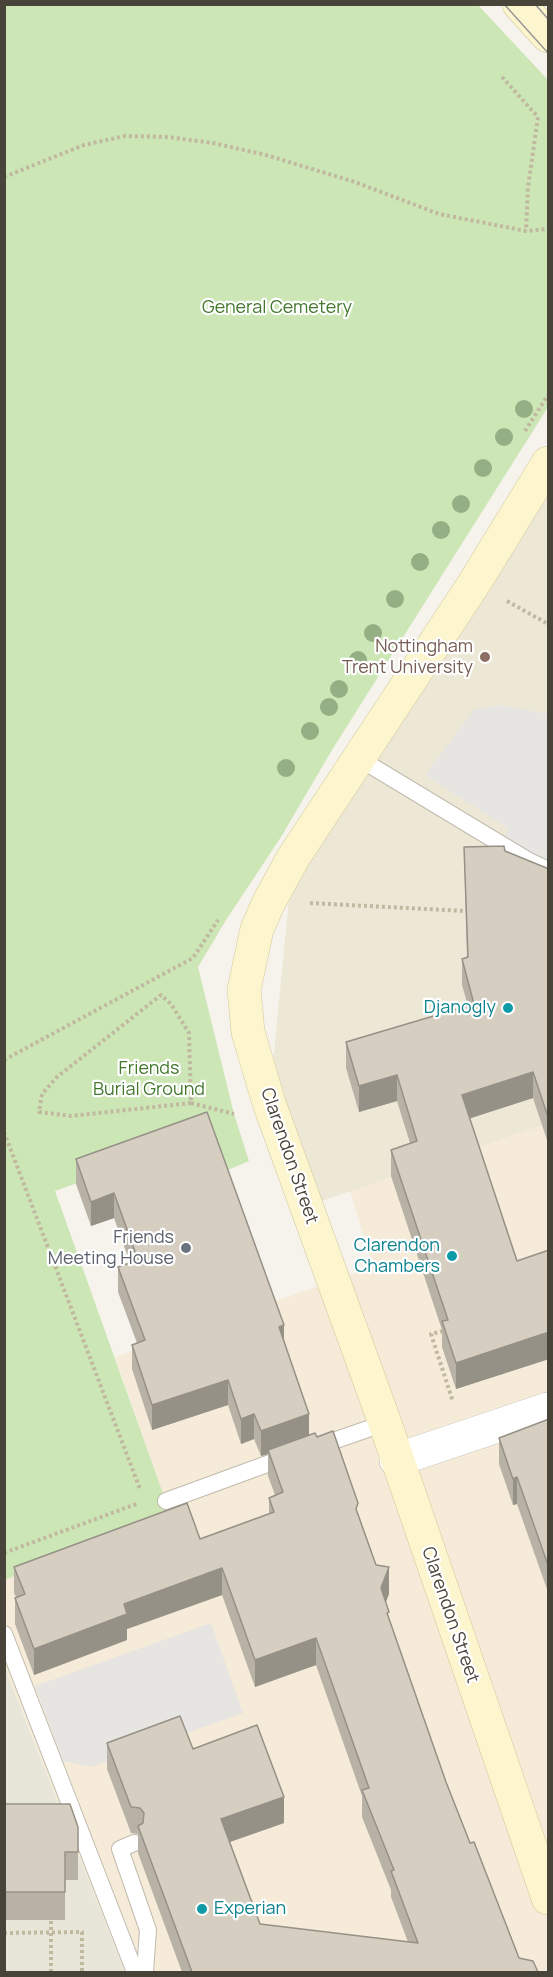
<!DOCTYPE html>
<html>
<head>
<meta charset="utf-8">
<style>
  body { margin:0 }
  #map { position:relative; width:553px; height:1977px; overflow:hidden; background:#f5f3eb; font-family:Manrope,sans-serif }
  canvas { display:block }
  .frame { position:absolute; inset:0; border:6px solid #494439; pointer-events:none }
</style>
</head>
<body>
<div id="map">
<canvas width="553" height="1977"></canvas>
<div class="frame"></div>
</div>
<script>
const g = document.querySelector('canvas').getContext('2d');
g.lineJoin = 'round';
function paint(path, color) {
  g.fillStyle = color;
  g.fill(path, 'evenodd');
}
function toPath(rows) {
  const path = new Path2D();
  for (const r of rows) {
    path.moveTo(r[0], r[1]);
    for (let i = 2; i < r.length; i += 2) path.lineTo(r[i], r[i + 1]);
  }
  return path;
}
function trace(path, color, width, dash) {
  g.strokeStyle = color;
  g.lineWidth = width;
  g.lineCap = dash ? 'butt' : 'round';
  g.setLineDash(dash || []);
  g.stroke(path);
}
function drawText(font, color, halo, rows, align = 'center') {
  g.font = font + ' Manrope,sans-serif';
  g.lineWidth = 4.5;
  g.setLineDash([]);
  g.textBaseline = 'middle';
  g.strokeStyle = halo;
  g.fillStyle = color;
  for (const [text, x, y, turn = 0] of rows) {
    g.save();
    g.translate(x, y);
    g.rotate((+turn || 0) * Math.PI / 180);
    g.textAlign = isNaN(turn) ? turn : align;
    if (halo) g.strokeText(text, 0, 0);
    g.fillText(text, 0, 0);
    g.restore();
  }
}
paint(toPath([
  [5,1668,125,1972,5,1972]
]), '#e8e5d9');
paint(toPath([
  [548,1121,548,1972,125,1972,5,1668,5,1580,170,1513,115,1357,373,1267,349,1187]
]), '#f5ebd8');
paint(toPath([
  [548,456,548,1123,319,1202,269,1103,293,858]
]), '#ede8d6');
paint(toPath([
  [5,5,478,5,548,80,548,407,332,750,281,837,226,920,198,967,234,1114,249,1161,223,1172,208,1136,55,1191,170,1513,5,1580]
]), '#cde6b6');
paint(toPath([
  [497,705,548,714,548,886,492,857,509,829,425,775,474,710],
  [211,1623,243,1713,91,1767,63,1761,35,1686]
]), '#e7e5e2');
const lane = toPath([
  [360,759,529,861,548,870],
  [316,1447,385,1423],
  [166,1501,289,1456],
  [4,1634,135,1972],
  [134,1843,120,1849,148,1930,145,1972]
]);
const street = toPath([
  [396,1460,548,1409]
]);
const secondary = toPath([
  [519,4,548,36],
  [548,463,475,582,293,858,269,902,257,929,244,990,248,1032,269,1103,385,1423,548,1898]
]);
trace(lane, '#c0bbae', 18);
trace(street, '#c0bbae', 34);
trace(secondary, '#d2c89d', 34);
trace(toPath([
  [502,77,538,117,528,187,526,231],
  [4,177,84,145,125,136,168,137,213,143,266,155,355,182,439,214,526,231,548,229],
  [525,431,548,395],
  [507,601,548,624],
  [310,903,465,911],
  [4,1060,193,958,218,920],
  [191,1103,71,1116,39,1112,42,1094,57,1077,161,995,171,1004,189,1033,191,1103,234,1114],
  [4,1132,140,1489],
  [443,1331,431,1334,453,1402],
  [4,1553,139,1503],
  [4,1933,82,1932,82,1972],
  [51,1972,51,1920]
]), '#c1b8a0', 4, [3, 3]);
trace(lane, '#fff', 16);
trace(street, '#fff', 33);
trace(secondary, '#fcf5ce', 33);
trace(toPath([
  [504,4,548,53],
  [535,4,548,19]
]), '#999', 1.5);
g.fillStyle = '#94af83';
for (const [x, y] of [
  [524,409],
  [504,437],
  [483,468],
  [461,504],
  [441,530],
  [420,562],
  [395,599],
  [373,633],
  [358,660],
  [339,689],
  [329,707],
  [310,731],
  [286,768]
]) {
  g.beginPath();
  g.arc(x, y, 9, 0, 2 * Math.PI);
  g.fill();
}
paint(toPath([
  [464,847,505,851,549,869,549,1146,533,1098,470,1118,517,1261,549,1250,549,1359,456,1389,442,1347,442,1330,391,1176,391,1150,410,1143,397,1101,359,1112,346,1068,346,1042,468,1006,462,985,462,959,467,958],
  [76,1159,284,1339,309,1435,317,1437,358,1513,376,1565,389,1594,385,1602,389,1619,446,1782,470,1843,519,1958,538,1972,182,1972,138,1853,138,1834,131,1833,107,1769,107,1743,193,1749,284,1823,230,1842,260,1924,408,1942,391,1897,391,1890,362,1817,362,1796,316,1665,255,1687,222,1595,127,1629,127,1640,34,1675,15,1624,15,1598,16,1597,14,1593,14,1567,200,1539,269,1514,269,1498,275,1495,268,1476,268,1454,261,1456,254,1439,241,1444,228,1405,152,1430,132,1369,132,1345,137,1343,118,1292,118,1267,130,1263,114,1218,91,1226,76,1184],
  [549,1419,549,1595,517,1504,513,1505,499,1464,499,1438],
  [4,1804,78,1827,78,1880,65,1880,65,1920,4,1920]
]), '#b8b2a6');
paint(toPath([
  [533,1072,533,1098,462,1121,462,1095],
  [397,1075,397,1101,359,1112,359,1086],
  [114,1193,114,1218,91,1226,91,1202],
  [284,1325,284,1350,279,1327],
  [549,1332,549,1359,456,1389,456,1363],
  [228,1380,228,1405,152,1430,152,1405],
  [254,1414,254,1439,241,1444,241,1419],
  [309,1414,309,1439,268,1450,268,1454,261,1456,261,1431],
  [517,1477,517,1504,513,1505,513,1479],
  [389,1567,389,1594,381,1615,381,1588],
  [222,1568,222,1595,127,1629,127,1640,34,1675,34,1649,124,1604],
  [316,1638,316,1665,255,1687,255,1660],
  [284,1797,284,1823,221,1845,221,1819]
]), '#969187');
const building = toPath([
  [504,846,505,851,549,869,549,1120,533,1072,462,1095,517,1261,549,1250,549,1332,456,1363,442,1321,448,1320,391,1150,417,1141,397,1075,359,1086,346,1042,474,1004,462,959,468,957,464,847,504,846],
  [207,1112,284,1325,279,1327,309,1414,261,1431,254,1414,241,1419,228,1380,152,1405,132,1345,145,1340,118,1267,138,1260,114,1193,91,1202,76,1159,207,1112],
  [549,1419,549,1568,517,1477,513,1479,499,1438,549,1419],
  [333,1431,358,1503,356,1509,376,1565,389,1567,381,1588,389,1612,387,1613,446,1782,470,1843,474,1842,519,1958,533,1961,538,1972,192,1972,138,1826,143,1823,144,1813,140,1808,131,1807,107,1743,180,1716,193,1749,257,1725,284,1797,221,1819,260,1924,418,1943,391,1871,394,1870,362,1790,369,1788,316,1638,255,1660,222,1568,124,1604,127,1614,34,1649,15,1598,25,1594,14,1567,187,1503,200,1539,274,1512,269,1498,283,1492,268,1450,315,1433,317,1437,333,1431],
  [4,1804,70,1804,78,1827,78,1852,65,1852,65,1892,4,1892,4,1804]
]);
paint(building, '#d6cfc1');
trace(building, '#969187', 1.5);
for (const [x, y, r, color] of [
  [485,657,6,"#8d6e63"],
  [508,1008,6,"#0f9aa8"],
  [186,1248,6,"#6b7280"],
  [452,1256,6,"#0f9aa8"],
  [202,1909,6,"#0f9aa8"]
]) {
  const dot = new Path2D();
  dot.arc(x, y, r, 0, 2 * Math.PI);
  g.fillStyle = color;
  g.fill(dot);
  trace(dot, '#fff', 2);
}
drawText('18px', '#44782e', '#fff', [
  ["General Cemetery",277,308],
  ["Friends",149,1069],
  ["Burial Ground",149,1090]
]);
drawText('18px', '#785e54', '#fff', [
  ["Nottingham",473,647],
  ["Trent University",473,668]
], 'right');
drawText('18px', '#0d838f', '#fff', [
  ["Djanogly",496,1008],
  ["Clarendon",440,1246],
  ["Chambers",440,1267],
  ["Experian",214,1909,"left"]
], 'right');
drawText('18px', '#494439', '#fff', [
  ["Clarendon Street",289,1156,71],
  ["Clarendon Street",450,1615,71]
]);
drawText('18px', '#5b616d', '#fff', [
  ["Friends",174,1238],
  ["Meeting House",174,1259]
], 'right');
</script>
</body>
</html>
